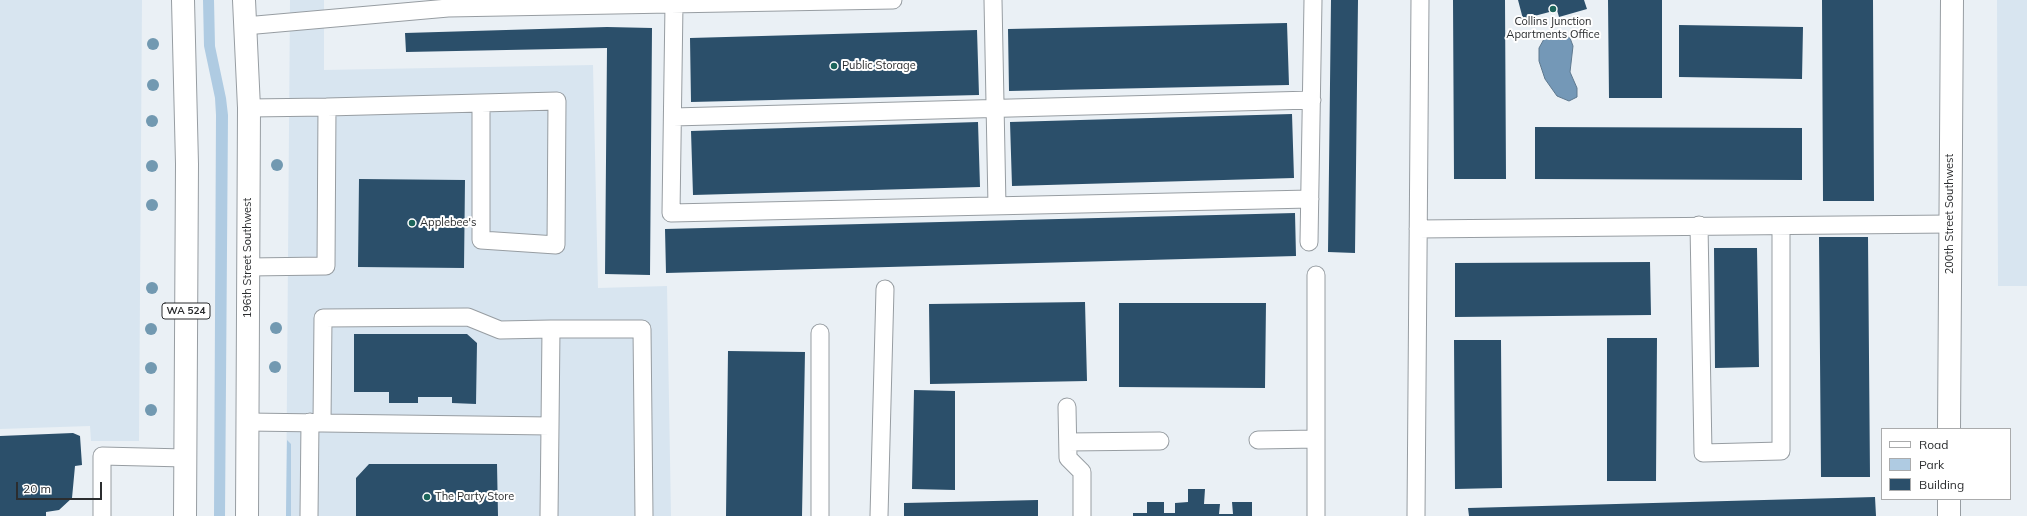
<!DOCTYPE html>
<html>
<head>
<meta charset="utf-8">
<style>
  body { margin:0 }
  #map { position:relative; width:2027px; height:516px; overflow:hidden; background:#eaf0f5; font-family:Mulish,sans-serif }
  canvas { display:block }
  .legend { position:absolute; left:1881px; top:428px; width:130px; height:72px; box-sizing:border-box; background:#fff; border:1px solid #aaabac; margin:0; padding:5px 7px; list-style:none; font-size:12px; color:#2b2d2f }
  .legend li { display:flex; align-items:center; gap:8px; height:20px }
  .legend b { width:20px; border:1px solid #aaabac }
  .scale { position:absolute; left:16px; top:482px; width:86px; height:18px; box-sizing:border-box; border:2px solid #2b2d2f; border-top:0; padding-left:5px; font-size:12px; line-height:14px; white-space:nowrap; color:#2b2d2f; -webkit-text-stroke:3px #fff; paint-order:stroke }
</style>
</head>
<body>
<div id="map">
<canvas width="2027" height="516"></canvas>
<ul class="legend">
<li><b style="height:5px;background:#fff"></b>Road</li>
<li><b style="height:11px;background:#afcbe2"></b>Park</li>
<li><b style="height:11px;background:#2b4f6a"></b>Building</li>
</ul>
<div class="scale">20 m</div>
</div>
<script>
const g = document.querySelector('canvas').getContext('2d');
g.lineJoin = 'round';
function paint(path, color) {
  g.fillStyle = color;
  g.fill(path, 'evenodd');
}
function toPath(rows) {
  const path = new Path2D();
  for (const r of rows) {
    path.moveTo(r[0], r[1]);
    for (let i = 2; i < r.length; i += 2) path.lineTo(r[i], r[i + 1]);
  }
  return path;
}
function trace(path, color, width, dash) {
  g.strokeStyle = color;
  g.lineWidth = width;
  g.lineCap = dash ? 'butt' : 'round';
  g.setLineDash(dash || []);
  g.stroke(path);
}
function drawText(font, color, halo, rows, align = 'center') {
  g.font = font + ' Mulish,sans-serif';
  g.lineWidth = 4;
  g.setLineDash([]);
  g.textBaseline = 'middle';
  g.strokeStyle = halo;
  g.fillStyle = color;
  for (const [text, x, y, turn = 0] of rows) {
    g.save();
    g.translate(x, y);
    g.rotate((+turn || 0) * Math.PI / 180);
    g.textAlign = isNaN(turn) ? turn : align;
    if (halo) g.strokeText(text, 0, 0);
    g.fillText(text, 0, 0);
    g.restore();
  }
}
paint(toPath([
  [0,0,142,0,139,441,91,441,90,426,0,429],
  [290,0,324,0,324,70,593,65,598,288,667,286,671,516,286,516],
  [1997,0,2027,0,2027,286,1998,286]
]), '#d8e5f0');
paint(toPath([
  [203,0,214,0,215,46,226,98,228,115,225,516,214,516,216,115,215,98,204,46],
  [287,440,291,444,291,516,286,516]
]), '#afcbe2');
const water = toPath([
  [1554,32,1563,34,1570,38,1573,46,1570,72,1577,88,1577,97,1569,101,1557,96,1545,79,1539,61,1539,48,1544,39,1554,32]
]);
paint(water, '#7498b7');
trace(water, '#5e788e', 1);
paint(toPath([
  [1331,0,1358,0,1355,253,1328,252],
  [1453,0,1505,0,1506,179,1454,179],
  [1518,0,1584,0,1587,9,1559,17,1557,10,1523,19],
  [1608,0,1662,0,1662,98,1609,98],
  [1822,0,1873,0,1874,201,1823,201],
  [1287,23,1289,85,1009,91,1008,29],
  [1679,25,1803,27,1802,79,1679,77],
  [607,27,652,28,650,275,605,274,607,48,406,52,405,33],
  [977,30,979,95,691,102,690,38],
  [1292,114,1294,178,1012,186,1010,122],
  [978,122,980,187,693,195,691,131],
  [1535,127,1802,128,1802,180,1535,179],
  [359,179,465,180,464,268,358,267],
  [1295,213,1296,256,666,273,665,229],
  [1819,237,1868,237,1870,477,1821,477],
  [1714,248,1757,248,1759,367,1715,368],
  [1650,262,1651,315,1455,317,1455,263],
  [1085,302,1087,381,930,384,929,304],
  [1119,303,1266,303,1265,388,1119,387],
  [354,334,467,334,477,343,476,404,452,403,452,397,418,397,418,403,389,403,389,392,354,392],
  [1607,338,1657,338,1656,481,1607,481],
  [1454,340,1501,340,1502,488,1455,489],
  [728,351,805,352,802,516,726,516],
  [914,390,955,391,955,490,912,489],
  [73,433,80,436,82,465,75,466,72,498,59,510,46,512,46,516,0,516,0,436],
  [369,464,497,464,498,516,356,516,356,478],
  [1188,489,1205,489,1204,504,1220,504,1219,514,1233,514,1232,502,1252,502,1252,516,1133,516,1133,513,1147,513,1147,502,1164,502,1164,513,1175,513,1175,503,1188,502],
  [1875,497,1876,516,1469,516,1468,508],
  [1038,500,1038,516,904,516,904,503]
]), '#2b4f6a');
const lane = toPath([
  [993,0,997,206],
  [674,4,671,213,1310,199],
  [245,26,448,8,893,0],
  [327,107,481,103,557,101,556,245,481,240,481,103],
  [673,117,1312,100],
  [1699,225,1703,453,1781,451,1781,226],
  [1418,229,1950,224],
  [1309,242,1313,0],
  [248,267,326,266,327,107,249,108],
  [1316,275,1316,516],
  [551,329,642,329,644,516],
  [820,333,820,516],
  [1067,407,1068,458,1082,472,1082,516],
  [247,422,550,426,549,516],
  [322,422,323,318,468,317,500,330,551,329,550,426],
  [1258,440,1316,439],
  [1068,442,1160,441],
  [102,516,102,456,185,458],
  [309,516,310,422],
  [879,516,885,289],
  [1416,516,1420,0]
]);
const secondary = toPath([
  [1949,429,1952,0],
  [1949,516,1949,499]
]);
const primary = toPath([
  [183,0,187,164,185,516],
  [244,0,249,108,247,516]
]);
trace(lane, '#979da2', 19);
trace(secondary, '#979da2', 24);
trace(primary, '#979da2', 24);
trace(lane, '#fff', 17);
trace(secondary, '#fff', 22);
trace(primary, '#fff', 22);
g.fillStyle = '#7299b1';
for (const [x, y] of [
  [153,44],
  [153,85],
  [152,121],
  [277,165],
  [152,166],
  [152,205],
  [152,288],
  [276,328],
  [151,329],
  [275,367],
  [151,368],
  [151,410]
]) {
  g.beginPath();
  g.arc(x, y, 6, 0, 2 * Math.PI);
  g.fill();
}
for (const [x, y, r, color] of [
  [1553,9,4,"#1c655b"],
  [834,66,4,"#1c655b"],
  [412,223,4,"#1c655b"],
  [427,497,4,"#1c655b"]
]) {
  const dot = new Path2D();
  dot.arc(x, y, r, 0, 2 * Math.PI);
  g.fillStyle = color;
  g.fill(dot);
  trace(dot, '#fff', 1.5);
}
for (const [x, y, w] of [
  [186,311,48]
]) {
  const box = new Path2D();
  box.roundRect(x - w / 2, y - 8, w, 16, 3);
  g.fillStyle = '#fff';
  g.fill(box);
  trace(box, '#2b2d2f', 1);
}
drawText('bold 10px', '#2b2d2f', null, [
  ["WA 524",186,311]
]);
drawText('11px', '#2b2d2f', '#fff', [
  ["Collins Junction",1553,22,"center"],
  ["Apartments Office",1553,35,"center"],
  ["Public Storage",842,66],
  ["Applebee's",420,223],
  ["The Party Store",435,497]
], 'left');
drawText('11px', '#2b2d2f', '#fff', [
  ["200th Street Southwest",1950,214,-90],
  ["196th Street Southwest",248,258,-90]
]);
</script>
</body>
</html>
